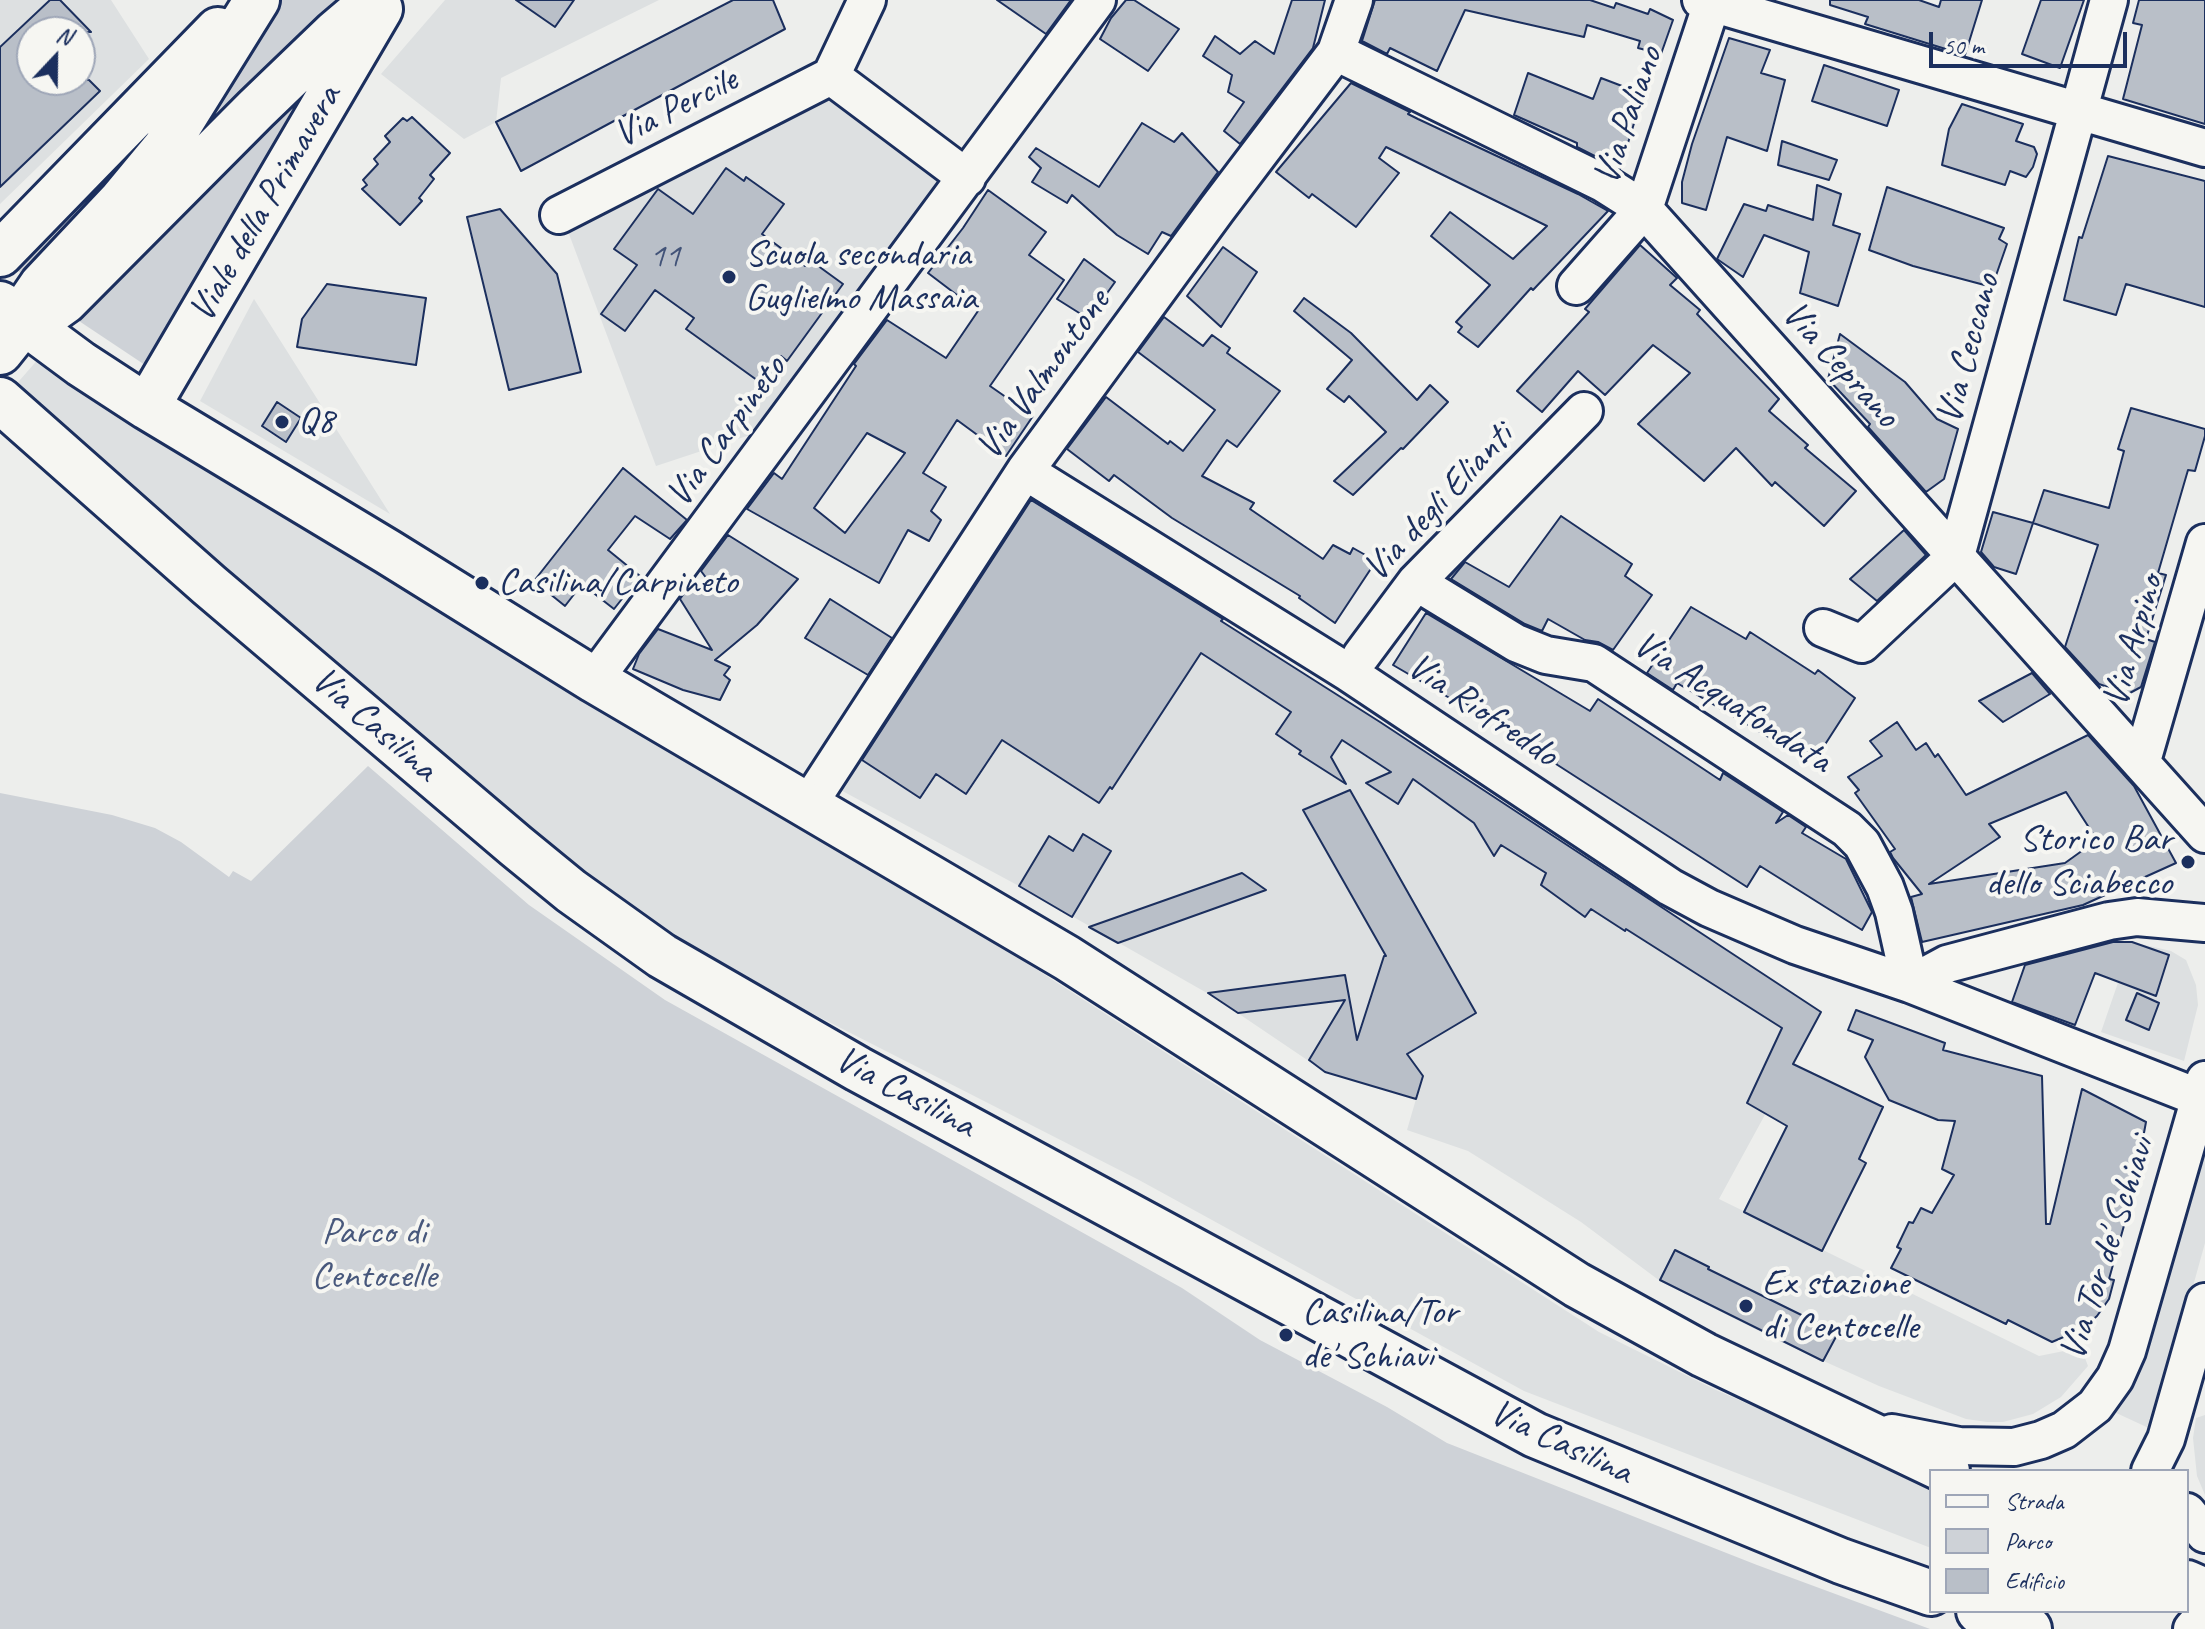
<!DOCTYPE html>
<html>
<head>
<meta charset="utf-8">
<style>
  body { margin:0 }
  #map { position:relative; width:2205px; height:1629px; overflow:hidden; background:#edeeec; font-family:Caveat,sans-serif }
  canvas { display:block }
  .legend { position:absolute; left:1929px; top:1469px; width:260px; height:144px; box-sizing:border-box; background:#f6f6f2; border:2px solid #9ea6b7; margin:0; padding:10px 14px; list-style:none; font-size:24px; color:#1b2f5e }
  .legend li { display:flex; align-items:center; gap:16px; height:40px }
  .legend b { width:40px; border:2px solid #9ea6b7 }
  .north { position:absolute; left:16px; top:16px; width:80px; height:80px; box-sizing:border-box; background:#f6f6f2; border:2px solid #9ea6b7; border-radius:50%; rotate:22deg; font-size:22px; font-weight:700; line-height:32px; text-align:center; color:#1b2f5e }
  .north::after { content:''; display:block; margin:auto; width:28px; height:36px; background:#1b2f5e; clip-path:polygon(50% 0,100% 100%,50% 72%,0 100%) }
  .scale { position:absolute; left:1929px; top:32px; width:198px; height:36px; box-sizing:border-box; border:4px solid #1b2f5e; border-top:0; padding-left:10px; font-size:24px; line-height:28px; white-space:nowrap; color:#1b2f5e; -webkit-text-stroke:6px #f6f6f2; paint-order:stroke }
</style>
</head>
<body>
<div id="map">
<canvas width="2205" height="1629"></canvas>
<ul class="legend">
<li><b style="height:10px;background:#f6f6f2"></b>Strada</li>
<li><b style="height:22px;background:#ced2d7"></b>Parco</li>
<li><b style="height:22px;background:#b9bfc8"></b>Edificio</li>
</ul>
<div class="north">N</div>
<div class="scale">50 m</div>
</div>
<script>
const g = document.querySelector('canvas').getContext('2d');
g.lineJoin = 'round';
function paint(path, color) {
  g.fillStyle = color;
  g.fill(path, 'evenodd');
}
function toPath(rows) {
  const path = new Path2D();
  for (const r of rows) {
    path.moveTo(r[0], r[1]);
    for (let i = 2; i < r.length; i += 2) path.lineTo(r[i], r[i + 1]);
  }
  return path;
}
function trace(path, color, width, dash) {
  g.strokeStyle = color;
  g.lineWidth = width;
  g.lineCap = dash ? 'butt' : 'round';
  g.setLineDash(dash || []);
  g.stroke(path);
}
function drawText(font, color, halo, rows, align = 'center') {
  g.font = font + ' Caveat,sans-serif';
  g.lineWidth = 8;
  g.setLineDash([]);
  g.textBaseline = 'middle';
  g.strokeStyle = halo;
  g.fillStyle = color;
  for (const [text, x, y, turn = 0] of rows) {
    g.save();
    g.translate(x, y);
    g.rotate((+turn || 0) * Math.PI / 180);
    g.textAlign = isNaN(turn) ? turn : align;
    if (halo) g.strokeText(text, 0, 0);
    g.fillText(text, 0, 0);
    g.restore();
  }
}
paint(toPath([
  [0,0,111,0,149,59,0,204],
  [32,32,80,32,80,80,32,80],
  [445,0,659,0,501,78,496,122,464,139,381,74],
  [826,94,947,185,895,254,881,257,871,269,875,285,768,429,656,466,566,226],
  [254,299,390,514,200,401],
  [40,357,935,904,1599,1332,1716,1390,1931,1484,1931,1548,1524,1391,1139,1180,772,993,661,932,561,856,13,388],
  [1026,492,1223,618,1222,621,1380,722,1821,1012,1719,1199,2039,1356,2064,1351,2080,1345,2088,1366,2061,1397,2033,1414,2003,1422,1987,1422,1966,1419,1879,1386,1777,1340,1660,1281,1581,1222,1468,1151,1407,1130,1416,1099,1325,1072,1214,997,1019,886,835,787],
  [2132,942,2171,951,2186,960,2196,985,2198,1005,2184,1061,2101,1032],
  [2205,1129,2205,1243,2153,1430,2112,1411,2123,1399,2138,1370],
  [2205,1415,2205,1495,2197,1476,2193,1438,2196,1418]
]), '#dde0e1');
paint(toPath([
  [272,0,348,0,145,194],
  [317,65,148,367,70,315],
  [184,90,28,280,15,268],
  [368,766,529,905,665,1000,1182,1288,1260,1340,1387,1407,1447,1443,1757,1565,1930,1629,0,1629,0,793,112,815,155,828,181,842,229,877,233,871,251,881]
]), '#ced2d7');
const building = toPath([
  [50,0,60,0,91,32,32,32,32,80,89,80,100,91,0,187,0,47,50,0],
  [516,0,574,0,555,27,516,0],
  [733,0,773,0,785,29,521,171,496,122,733,0],
  [997,0,1071,0,1046,34,997,0],
  [1126,0,1134,0,1179,29,1148,71,1100,39,1111,18,1126,0],
  [1292,0,1325,0,1313,48,1240,144,1224,131,1244,102,1228,92,1232,75,1203,56,1215,36,1240,54,1255,41,1274,54,1292,0],
  [1375,0,1590,0,1614,8,1616,3,1648,14,1650,9,1673,20,1661,54,1638,48,1640,41,1587,25,1584,37,1465,10,1437,71,1390,48,1387,54,1362,41,1375,0],
  [1830,0,1919,0,1939,7,1941,0,1982,0,1965,55,1865,24,1868,17,1830,5,1830,0],
  [2041,0,2084,0,2060,68,2022,54,2041,0],
  [2139,0,2205,0,2205,124,2123,99,2142,25,2133,23,2139,0],
  [1729,38,1770,50,1761,73,1785,80,1767,151,1727,137,1706,210,1682,203,1682,182,1692,144,1729,38],
  [1824,65,1899,90,1887,126,1812,101,1824,65],
  [1528,73,1593,99,1601,78,1643,94,1620,169,1577,147,1577,143,1514,115,1528,73],
  [1351,83,1410,112,1408,114,1418,119,1578,194,1608,211,1533,290,1531,288,1478,347,1458,332,1462,327,1456,322,1490,285,1431,236,1450,212,1513,259,1547,226,1386,147,1379,158,1399,173,1356,227,1312,194,1309,198,1276,172,1351,83],
  [1962,104,2023,124,2016,141,2034,147,2037,154,2033,167,2026,177,2010,171,2005,185,1942,165,1949,129,1962,104],
  [412,117,450,153,430,175,434,179,419,198,422,201,400,225,362,189,367,185,363,180,378,164,374,159,390,142,385,136,403,118,407,121,412,117],
  [1142,123,1174,142,1182,133,1218,172,1171,236,1162,232,1148,254,1117,235,1072,195,1067,203,1032,182,1041,168,1029,157,1036,148,1099,187,1142,123],
  [1782,141,1837,160,1829,180,1778,165,1782,141],
  [2108,156,2205,181,2205,307,2126,284,2116,315,2064,300,2079,237,2082,238,2108,156],
  [726,168,744,181,746,177,784,204,762,234,805,266,810,260,843,284,787,361,781,356,761,383,686,329,694,318,655,290,625,331,601,314,637,265,614,249,658,189,693,214,726,168],
  [1817,185,1841,194,1833,225,1860,234,1838,306,1800,293,1809,252,1764,235,1743,277,1717,259,1744,204,1766,211,1768,205,1813,220,1817,185],
  [1887,187,2004,228,1999,239,2007,244,1992,287,1913,266,1869,250,1887,187],
  [988,190,1046,232,1029,255,1064,280,990,386,1033,416,1006,456,957,420,923,473,946,487,931,511,941,520,929,541,908,530,879,583,747,509,774,473,782,479,856,366,854,364,887,320,946,358,978,311,928,273,963,228,988,190],
  [867,433,905,453,845,533,814,508,867,433],
  [500,209,557,274,581,372,509,390,467,217,500,209],
  [1640,245,1677,278,1670,285,1700,310,1697,314,1779,399,1769,411,1808,445,1805,448,1856,491,1824,526,1775,482,1772,486,1736,448,1704,481,1638,424,1690,373,1653,345,1605,395,1578,371,1542,412,1517,391,1589,312,1585,309,1640,245],
  [1223,247,1257,272,1221,327,1187,296,1223,247],
  [1084,259,1115,282,1100,303,1096,301,1084,316,1057,299,1084,259],
  [327,284,426,298,416,365,297,347,302,319,327,284],
  [1304,298,1351,333,1417,400,1430,385,1448,402,1403,449,1401,448,1353,495,1334,481,1386,432,1349,396,1344,402,1327,389,1352,360,1294,311,1304,298],
  [1164,317,1203,346,1212,335,1230,348,1227,353,1280,391,1237,447,1227,440,1202,476,1254,503,1250,509,1323,559,1333,545,1350,554,1353,548,1376,561,1335,623,1299,598,1300,596,1172,518,1114,475,1109,481,1067,449,1106,397,1168,444,1170,441,1183,451,1215,410,1138,352,1164,317],
  [1840,334,1905,382,1937,419,1958,429,1944,479,1926,492,1868,427,1870,424,1828,379,1840,334],
  [277,402,301,418,286,442,262,426,277,402],
  [2131,408,2205,429,2205,436,2195,471,2188,470,2158,573,2166,575,2146,639,2155,642,2141,687,2128,694,2099,684,2065,647,2098,545,2033,523,2044,490,2109,508,2124,451,2118,449,2131,408],
  [623,468,687,520,670,539,635,516,608,550,640,576,614,609,582,584,565,606,534,581,623,468],
  [1031,500,1223,619,1221,621,1380,722,1821,1012,1793,1064,1883,1107,1859,1159,1866,1163,1822,1251,1744,1212,1787,1126,1747,1103,1782,1028,1626,929,1625,931,1591,909,1585,917,1541,885,1546,873,1501,845,1494,856,1474,823,1413,779,1398,804,1366,783,1391,772,1342,740,1331,757,1346,784,1299,754,1301,751,1276,734,1291,712,1201,653,1112,789,1110,787,1099,803,1002,740,966,794,936,774,920,798,862,760,1031,500],
  [1993,512,2033,523,2016,574,1994,567,1981,552,1993,512],
  [1561,516,1632,564,1625,576,1652,595,1613,650,1598,642,1585,640,1548,619,1542,631,1525,624,1451,579,1465,562,1509,587,1561,516],
  [1904,530,1926,555,1877,601,1850,579,1904,530],
  [728,535,798,579,757,625,715,660,730,667,724,675,730,680,720,700,683,690,633,669,639,654,658,629,712,650,680,599,685,592,707,579,701,571,728,535],
  [830,599,892,638,868,675,805,638,830,599],
  [1691,607,1746,639,1750,632,1815,674,1818,670,1855,698,1815,760,1807,750,1799,755,1677,683,1673,690,1647,673,1691,607],
  [1426,613,1590,711,1598,699,1720,780,1723,773,1783,812,1776,823,1788,815,1806,827,1802,833,1846,859,1872,912,1862,930,1760,866,1747,887,1556,764,1558,760,1455,697,1453,700,1393,665,1426,613],
  [2032,673,2050,694,2003,722,1979,701,2032,673],
  [1897,722,1916,750,1926,743,1935,757,1938,754,1966,795,2088,735,2134,786,2176,863,2083,905,1922,942,1911,897,1922,894,1893,858,1890,852,1895,849,1855,793,1859,790,1848,777,1882,756,1870,741,1897,722],
  [2066,792,2097,840,2065,863,1929,884,2000,837,1989,824,2066,792],
  [1350,790,1476,1013,1407,1054,1423,1076,1416,1099,1325,1072,1309,1060,1345,1000,1238,1013,1208,993,1345,975,1357,1040,1384,956,1386,956,1303,810,1350,790],
  [1083,834,1111,851,1072,917,1019,886,1049,836,1073,851,1083,834],
  [1242,873,1266,890,1118,943,1089,927,1242,873],
  [2113,942,2132,942,2169,955,2156,996,2095,973,2075,1025,2012,1002,2025,965,2113,942],
  [2137,993,2159,1003,2149,1030,2126,1020,2137,993],
  [1856,1010,1945,1043,1943,1050,2042,1076,2046,1224,2050,1224,2082,1089,2146,1122,2132,1197,2109,1279,2114,1280,2109,1299,2097,1316,2082,1329,2052,1342,2008,1320,2006,1324,1891,1268,1901,1249,1897,1247,1909,1222,1913,1223,1921,1208,1932,1213,1954,1175,1942,1169,1955,1121,1938,1120,1889,1100,1865,1057,1873,1040,1848,1030,1856,1010],
  [1675,1250,1709,1267,1708,1269,1838,1333,1823,1361,1660,1280,1675,1250]
]);
paint(building, '#b9bfc8');
trace(building, '#1b2f5e', 2);
const minor = toPath([
  [1701,0,2205,148],
  [1336,52,1603,183,1644,209,2205,834],
  [831,76,967,178],
  [831,76,867,0],
  [559,215,831,76],
  [1576,286,1644,209,1713,0],
  [1025,471,1349,673,1670,887,1709,908,1795,945,1910,984,2205,1100],
  [1416,582,1516,643,1546,655,1594,663,1847,829,1862,844,1885,887,1894,912,1910,984],
  [1823,628,1862,644,1956,556,2109,0],
  [1361,656,1416,582,1584,411],
  [594,680,1097,0],
  [2142,761,2205,543],
  [808,805,1025,471,1217,209,1336,52,1354,0],
  [1910,984,1947,964,2109,921,2137,917,2205,923],
  [1892,1433,1959,1446,2014,1447,2041,1440,2064,1430,2095,1406,2115,1378,2127,1351,2205,1080],
  [2150,1471,2166,1439,2205,1302],
  [2187,1512,2205,1534],
  [2192,1629,2205,1614]
]);
const major = toPath([
  [0,254,218,30],
  [0,304,81,364,147,407,388,552,594,680,1067,958,1577,1285,1704,1355,1947,1471],
  [24,322,44,316,65,301,256,109,335,33,374,0],
  [0,352,24,322,29,304,42,285,121,201,165,148,257,0],
  [0,400,209,585,516,846,571,891,662,956,858,1069,1535,1435,1841,1561,1931,1593],
  [147,407,380,9],
  [2187,1583,2205,1591],
  [1979,1611,2029,1629]
]);
trace(minor, '#1b2f5e', 42);
trace(major, '#1b2f5e', 50);
trace(minor, '#f6f6f2', 36);
trace(major, '#f6f6f2', 44);
for (const [x, y, r, color] of [
  [729,277,8,"#1b2f5e"],
  [282,422,8,"#1b2f5e"],
  [482,583,8,"#1b2f5e"],
  [2188,862,8,"#1b2f5e"],
  [1746,1306,8,"#1b2f5e"],
  [1286,1335,8,"#1b2f5e"]
]) {
  const dot = new Path2D();
  dot.arc(x, y, r, 0, 2 * Math.PI);
  g.fillStyle = color;
  g.fill(dot);
  trace(dot, '#f6f6f2', 3);
}
drawText('34px', '#425378', null, [
  ["11",665,257]
]);
drawText('38px', '#1b2f5e', '#f6f6f2', [
  ["Via Percile",676,108,-27],
  ["Via Paliano",1629,116,-71],
  ["Viale della Primavera",266,204,-60],
  ["Via Ceccano",1969,349,-75],
  ["Via Ceprano",1840,365,48],
  ["Via Valmontone",1044,375,-54],
  ["Via Carpineto",727,432,-54],
  ["Via degli Elianti",1439,503,-47],
  ["Via Arpino",2134,641,-74],
  ["Via Acquafondata",1732,703,33],
  ["Via Riofreddo",1482,711,34],
  ["Via Casilina",374,725,41],
  ["Via Casilina",905,1093,28],
  ["Via Tor de' Schiavi",2108,1249,-72],
  ["Via Casilina",1561,1443,25]
]);
drawText('38px', '#1b2f5e', '#f6f6f2', [
  ["Scuola secondaria",745,255],
  ["Guglielmo Massaia",745,299],
  ["Q8",298,422],
  ["Casilina/Carpineto",498,583],
  ["Storico Bar",2172,840,"right"],
  ["dello Sciabecco",2172,884,"right"],
  ["Ex stazione",1762,1284],
  ["di Centocelle",1762,1328],
  ["Casilina/Tor",1302,1313],
  ["de' Schiavi",1302,1357]
], 'left');
drawText('38px', '#48587c', '#f6f6f2', [
  ["Parco di",374,1233],
  ["Centocelle",374,1277]
]);
</script>
</body>
</html>
